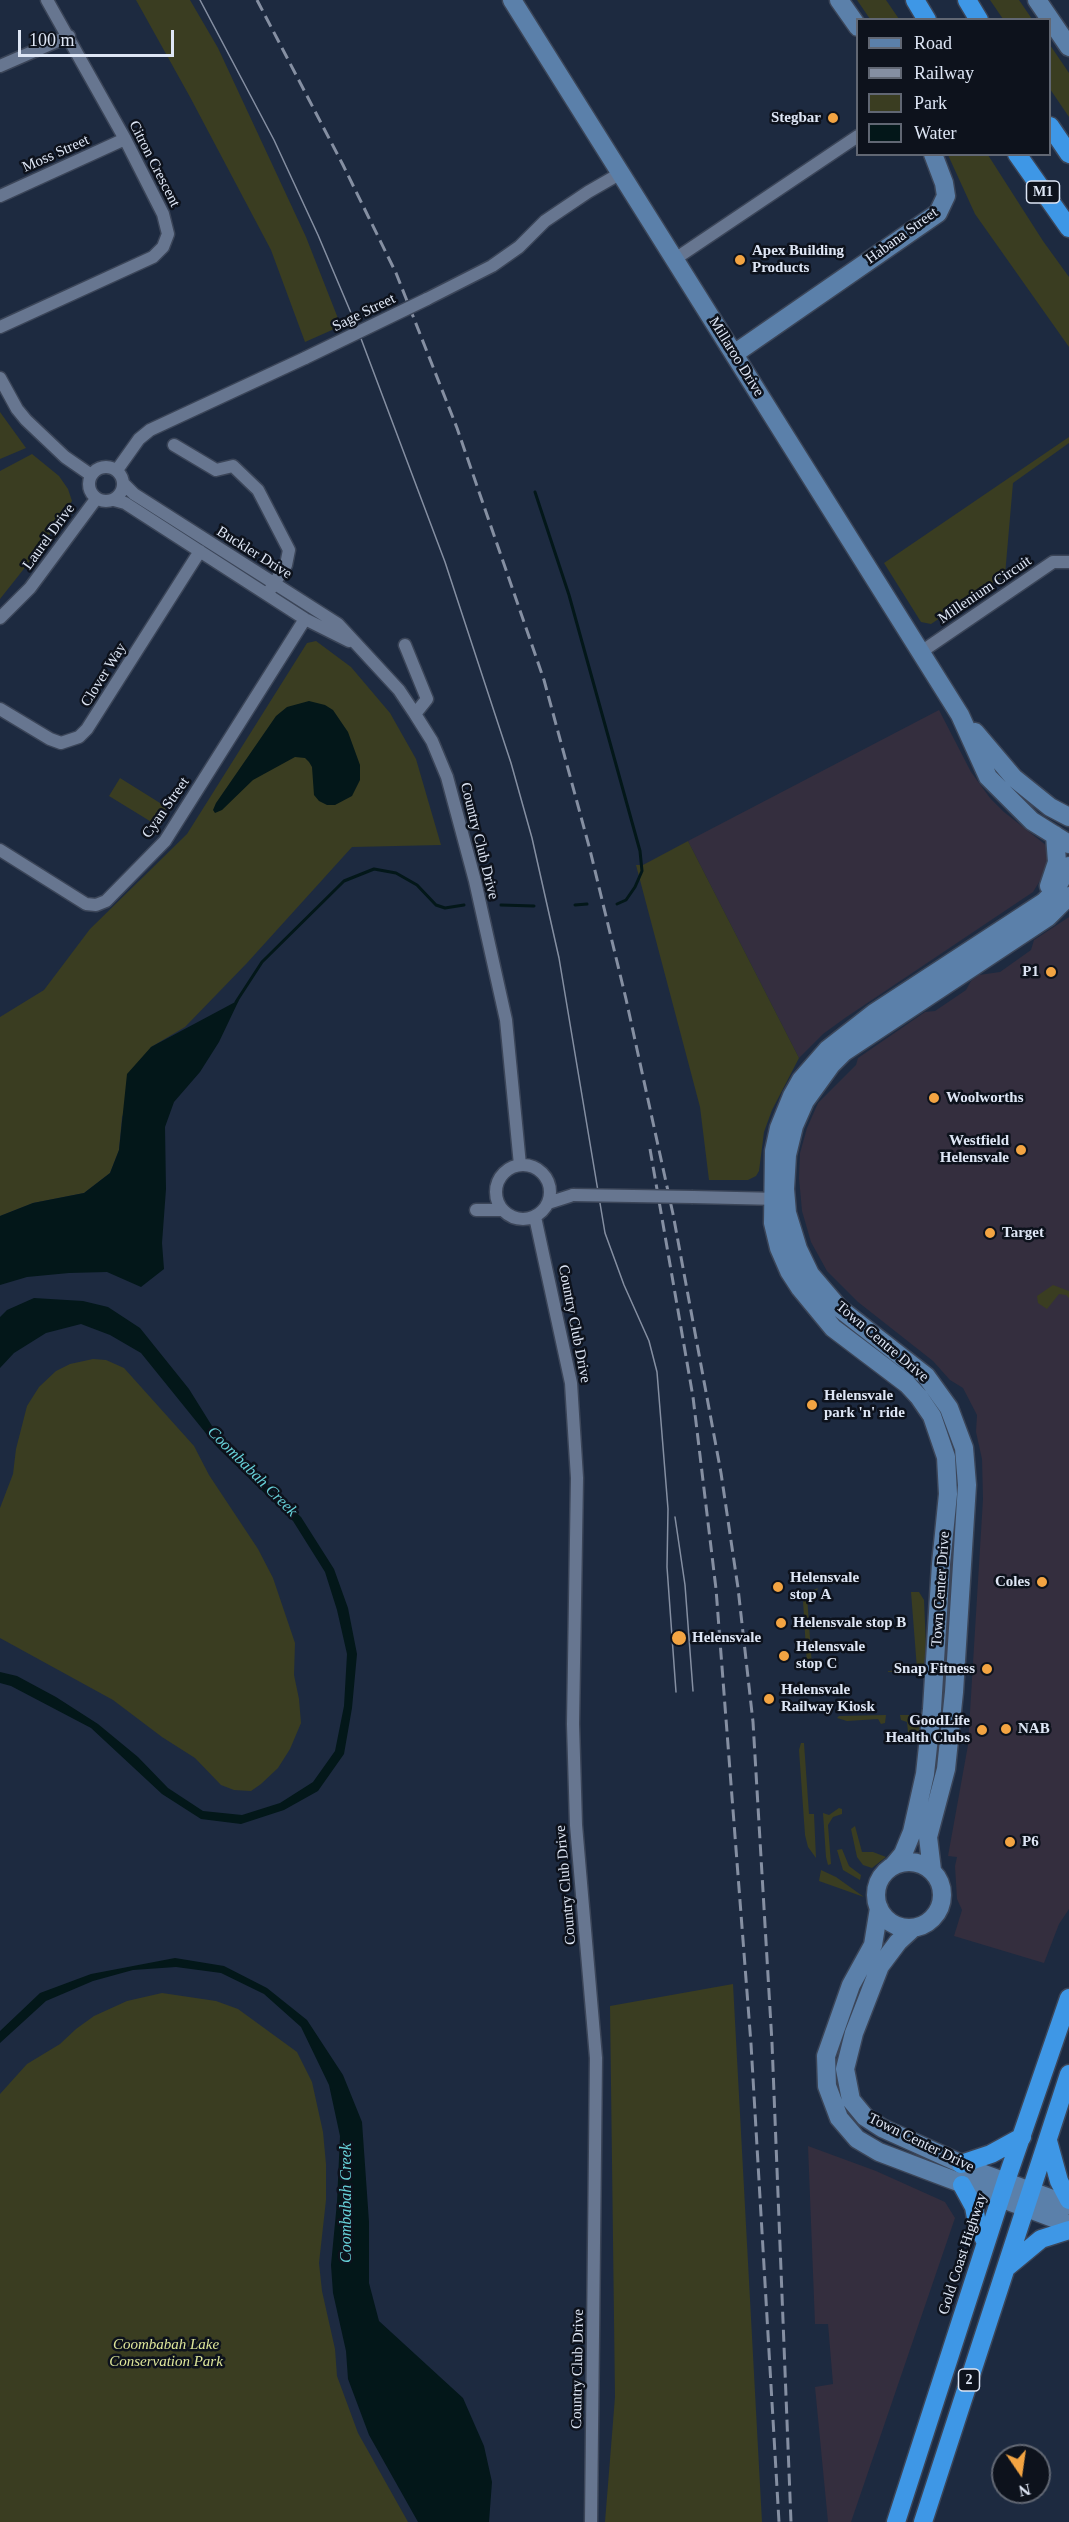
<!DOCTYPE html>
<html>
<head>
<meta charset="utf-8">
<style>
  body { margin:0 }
  #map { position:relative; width:1069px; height:2522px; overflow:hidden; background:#1d2a40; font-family:Georgia,serif }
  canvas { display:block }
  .legend { position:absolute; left:856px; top:18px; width:195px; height:138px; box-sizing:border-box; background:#0d121c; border:2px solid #616773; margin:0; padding:8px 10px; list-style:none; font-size:18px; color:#dee6f5 }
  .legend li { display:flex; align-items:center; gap:12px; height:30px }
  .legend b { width:30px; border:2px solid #616773 }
  .north { position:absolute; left:991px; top:2444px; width:60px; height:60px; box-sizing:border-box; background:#0d121c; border:2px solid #616773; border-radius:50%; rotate:167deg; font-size:16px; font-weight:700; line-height:24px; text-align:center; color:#dee6f5 }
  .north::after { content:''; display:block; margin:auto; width:21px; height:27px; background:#f3a442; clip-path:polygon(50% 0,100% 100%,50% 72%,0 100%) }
  .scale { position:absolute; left:18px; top:30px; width:156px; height:27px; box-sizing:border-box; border:3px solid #dee6f5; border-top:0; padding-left:8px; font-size:18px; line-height:21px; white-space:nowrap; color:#dee6f5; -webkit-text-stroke:4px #0d121c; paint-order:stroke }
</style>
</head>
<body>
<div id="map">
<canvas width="1069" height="2522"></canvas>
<ul class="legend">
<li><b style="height:8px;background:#5b80aa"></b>Road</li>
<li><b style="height:8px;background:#858fa2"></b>Railway</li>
<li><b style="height:16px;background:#3a3d21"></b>Park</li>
<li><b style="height:16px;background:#031719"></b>Water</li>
</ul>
<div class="north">N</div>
<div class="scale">100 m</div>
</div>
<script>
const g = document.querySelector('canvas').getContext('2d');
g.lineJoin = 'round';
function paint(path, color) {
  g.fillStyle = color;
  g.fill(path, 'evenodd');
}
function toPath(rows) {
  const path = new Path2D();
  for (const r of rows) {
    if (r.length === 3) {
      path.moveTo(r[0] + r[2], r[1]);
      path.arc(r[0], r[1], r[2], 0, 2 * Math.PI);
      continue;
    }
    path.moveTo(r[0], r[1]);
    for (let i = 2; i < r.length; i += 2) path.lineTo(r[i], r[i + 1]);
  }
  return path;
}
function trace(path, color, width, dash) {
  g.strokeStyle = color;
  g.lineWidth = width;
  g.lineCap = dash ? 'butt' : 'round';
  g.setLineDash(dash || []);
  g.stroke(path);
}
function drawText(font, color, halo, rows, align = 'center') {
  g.font = font + ' Georgia,serif';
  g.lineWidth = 5;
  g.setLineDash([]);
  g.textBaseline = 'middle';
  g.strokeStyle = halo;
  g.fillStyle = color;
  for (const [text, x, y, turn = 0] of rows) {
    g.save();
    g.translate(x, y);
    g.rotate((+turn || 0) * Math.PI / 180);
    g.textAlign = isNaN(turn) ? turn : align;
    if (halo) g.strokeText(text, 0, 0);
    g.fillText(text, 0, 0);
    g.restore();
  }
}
paint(toPath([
  [939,710,971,772,990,798,1004,812,1047,846,1049,851,1046,865,1041,879,1033,892,845,1018,823,1034,799,1058,688,841],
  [1069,917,1069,1909,1059,1924,1044,1963,954,1936,962,1910,957,1899,955,1866,957,1857,948,1856,968,1745,983,1499,982,1459,976,1432,977,1415,963,1388,950,1380,933,1361,858,1302,827,1271,811,1242,802,1211,799,1178,800,1153,807,1128,818,1103,856,1065,858,1058,925,1012,935,1011,966,990,971,981,979,975,1000,972,1031,950,1034,940],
  [808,2146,876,2171,945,2202,955,2218,851,2522,828,2522,815,2387,833,2384,828,2324,815,2324]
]), '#342e3e');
paint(toPath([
  [136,0,190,0,218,48,306,237,341,326,305,342,271,250,190,97],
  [857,0,886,0,899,19,870,19],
  [990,0,1019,0,1032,19,1003,19],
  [1050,45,1069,73,1069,117,1050,89],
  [948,155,988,155,1043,241,1069,277,1069,347,975,214],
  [0,412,26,448,0,459],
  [1069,437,1069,443,1013,483,1005,575,931,624,921,622,884,563],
  [32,454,59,476,68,489,72,501,42,546,0,599,0,471],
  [316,641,351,667,390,713,416,759,441,845,352,847,247,963,185,1027,151,1047,122,1117,119,1150,110,1173,84,1193,33,1203,0,1216,0,1017,44,990,90,929,187,834,307,643],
  [120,778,168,808,158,826,109,796],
  [688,841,799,1058,772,1110,764,1132,759,1171,756,1176,748,1180,709,1180,700,1107,636,865,643,865],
  [1053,1285,1069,1291,1069,1298,1066,1295,1059,1294,1047,1309,1038,1303,1037,1296],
  [93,1359,106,1360,124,1368,194,1446,209,1475,258,1549,273,1578,295,1643,294,1675,299,1699,301,1723,290,1749,278,1768,261,1784,251,1791,234,1790,221,1785,195,1758,162,1737,113,1700,0,1638,0,1508,13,1474,16,1449,27,1406,39,1387,56,1371,70,1364],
  [818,1588,815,1595,807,1596,812,1666,807,1666,803,1601,806,1593],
  [911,1592,919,1592,924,1600,926,1646,924,1668,919,1671,888,1672,888,1671,917,1669],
  [886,1715,885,1723,881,1724,878,1719,847,1721,837,1718,839,1716],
  [900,1715,921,1715,919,1734,908,1732,907,1722,901,1720],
  [801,1743,804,1743,809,1814,814,1814,816,1858,808,1847,805,1835,799,1750],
  [839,1808,842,1809,842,1814,833,1817,828,1825,831,1864,828,1865,826,1857,823,1813,829,1815],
  [855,1826,862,1852,873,1852,886,1857,872,1868,863,1865,857,1857,851,1829],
  [842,1849,849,1866,861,1875,860,1880,843,1870,837,1850],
  [821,1870,836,1877,864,1897,819,1881],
  [733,1984,762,2522,605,2522,615,2397,610,2006],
  [162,1993,216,2001,238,2009,297,2052,312,2082,323,2132,326,2164,326,2200,319,2263,322,2291,335,2349,337,2376,358,2433,408,2522,0,2522,0,2094,27,2064,60,2044,76,2029,94,2016,127,2001]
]), '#3a3d21');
paint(toPath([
  [309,701,325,705,333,710,348,732,360,765,360,780,352,796,335,805,327,805,319,801,314,795,312,767,309,762,305,758,295,757,253,780,222,810,215,813,213,810,216,803,276,716,287,707],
  [239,1000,219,1042,200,1072,174,1102,165,1127,166,1189,162,1243,164,1269,141,1287,107,1272,69,1273,27,1277,0,1285,0,1216,33,1203,84,1193,110,1173,119,1150,127,1074,151,1047],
  [34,1298,83,1301,108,1307,140,1328,189,1389,222,1442,301,1517,334,1569,348,1608,357,1654,352,1708,344,1754,318,1791,284,1810,241,1824,201,1819,162,1794,91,1728,11,1686,0,1683,0,1672,17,1676,56,1697,98,1724,138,1757,168,1788,203,1811,242,1815,280,1803,313,1782,335,1751,344,1706,347,1654,337,1610,325,1572,293,1521,217,1447,141,1353,110,1335,81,1324,46,1333,14,1353,0,1368,0,1317,7,1310],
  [175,1958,224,1966,267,1988,307,2020,343,2075,362,2122,369,2222,369,2283,379,2321,463,2398,484,2446,492,2482,489,2522,418,2522,369,2435,348,2379,346,2351,333,2293,331,2265,337,2202,340,2136,329,2085,301,2027,264,1994,221,1973,176,1967,133,1970,93,1981,46,2001,0,2043,0,2031,40,1993,91,1974]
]), '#031719');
trace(toPath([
  [535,492,569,595,640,851,642,871,635,887,626,900,617,904],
  [501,905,534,906],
  [575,905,587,904],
  [236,1002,262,962,344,881,374,869,396,873,417,885,436,905,445,908,464,905]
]), '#031719', 3);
const street = toPath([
  [0,66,69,36],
  [0,196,125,139],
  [675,259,858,136],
  [427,299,492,266,519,247,545,221,588,192,621,173],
  [0,327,153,257,163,247,168,234,163,214,125,139,47,0],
  [0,378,17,409,26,420,65,457,91,475],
  [174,445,216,470,233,466,258,490,289,550,286,565,270,590],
  [106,484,17],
  [117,470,139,439,150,430,305,358],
  [124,484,134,494,338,624,399,690,415,714],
  [114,500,125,503,305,619,349,641],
  [0,618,30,588,96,499],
  [405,645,427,699,415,714,432,741,447,777,475,881,506,1020,520,1165],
  [921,652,1053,562,1069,562],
  [0,709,50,739,61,743,79,737,87,729,200,551],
  [0,850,86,904,96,905,106,901,165,841,305,619],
  [523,1192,27],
  [693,1197,779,1199],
  [548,1203,573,1195],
  [476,1210,503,1210],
  [535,1217,571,1383,577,1478,573,1724,576,1825,596,2058,591,2522]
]);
const secondary = toPath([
  [512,0,960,715,988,777,1032,821,1069,844],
  [839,0,858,27],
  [1037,0,1069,47],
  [734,354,938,213,946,196,944,183,933,154],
  [975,732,1014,778,1050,807,1069,817],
  [1049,886,1057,862,1055,835],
  [909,1895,33],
  [893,1866,903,1854,912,1832,925,1774,932,1709,941,1564,948,1494,946,1457,932,1416,919,1397,907,1384,833,1328,800,1288,789,1271,779,1248,773,1223,774,1151,779,1128,792,1096,801,1080,828,1049,874,1013,1044,902,1054,892,1069,866],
  [932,1870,928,1837,946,1769,954,1692,967,1485,964,1448,949,1408,926,1376,839,1308,810,1274,798,1249,787,1213,785,1189,787,1155,794,1126,805,1101,831,1065,844,1052,1048,917,1069,896],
  [879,1908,873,1945,851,1985,826,2056,827,2086,839,2118,857,2139,879,2152,1069,2224],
  [911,1930,898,1942,880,1966,854,2033,845,2069,851,2100,865,2117,882,2128,984,2174,1069,2205]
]);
const highway = toPath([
  [915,0,927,20],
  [967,0,979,20],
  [1050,126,1069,154],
  [1017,154,1069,228],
  [1048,2141,1059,2181,1069,2200],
  [961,2164,991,2154,1022,2137],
  [962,2185,974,2207,977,2223,986,2243],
  [1006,2268,1041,2239,1069,2230],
  [896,2522,1006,2181,1069,1998],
  [923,2522,1069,2074]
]);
trace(street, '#3b4558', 15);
trace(secondary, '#3b4558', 21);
trace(highway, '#3b4558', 21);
trace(street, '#677690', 12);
trace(secondary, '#5b80aa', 18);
trace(highway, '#3e97e6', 18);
trace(toPath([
  [200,0,274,140,318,235,354,320,445,562,511,763,532,838,559,958,605,1233,624,1285,649,1341,657,1372,668,1509,667,1567,676,1692],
  [675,1517,685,1585,693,1691]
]), '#858fa2', 1.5);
trace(toPath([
  [257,0,343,165,396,273,457,428,544,680,590,850,626,999,673,1214,721,1473,738,1588,753,1722,772,2043,791,2522],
  [650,1149,693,1397,716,1589,751,2044,779,2522]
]), '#858fa2', 3, [12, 6]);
const streetBridge = toPath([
  [305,358,427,299],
  [573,1195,693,1197]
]);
trace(streetBridge, '#3b4558', 15, []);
trace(streetBridge, '#677690', 12);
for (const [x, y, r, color] of [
  [833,118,6,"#f3a442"],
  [740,260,6,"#f3a442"],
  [1051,972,6,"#f3a442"],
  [934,1098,6,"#f3a442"],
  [1021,1150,6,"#f3a442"],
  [990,1233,6,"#f3a442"],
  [812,1405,6,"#f3a442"],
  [1042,1582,6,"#f3a442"],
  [778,1587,6,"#f3a442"],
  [781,1623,6,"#f3a442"],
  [679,1638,8,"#f3a442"],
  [784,1656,6,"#f3a442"],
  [987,1669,6,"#f3a442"],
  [769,1699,6,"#f3a442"],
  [1006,1729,6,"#f3a442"],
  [982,1730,6,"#f3a442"],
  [1010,1842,6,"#f3a442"]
]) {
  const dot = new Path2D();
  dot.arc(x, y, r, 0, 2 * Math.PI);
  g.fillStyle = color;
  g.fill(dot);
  trace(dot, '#0d121c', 2);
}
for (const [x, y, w] of [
  [1043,192,33],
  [969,2380,21]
]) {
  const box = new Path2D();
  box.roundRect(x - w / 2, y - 11, w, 22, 4.5);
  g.fillStyle = '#0d121c';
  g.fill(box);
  trace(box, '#dee6f5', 1.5);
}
drawText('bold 14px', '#dee6f5', null, [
  ["M1",1043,192],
  ["2",969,2380]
]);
drawText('bold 15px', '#dee6f5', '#0d121c', [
  ["Stegbar",821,118,"right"],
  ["Apex Building",752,251],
  ["Products",752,268],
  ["P1",1039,972,"right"],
  ["Woolworths",946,1098],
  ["Westfield",1009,1141,"right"],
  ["Helensvale",1009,1158,"right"],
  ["Target",1002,1233],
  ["Helensvale",824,1396],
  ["park 'n' ride",824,1413],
  ["Helensvale",790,1578],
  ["stop A",790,1595],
  ["Coles",1030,1582,"right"],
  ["Helensvale stop B",793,1623],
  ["Helensvale",692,1638],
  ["Helensvale",796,1647],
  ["stop C",796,1664],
  ["Snap Fitness",975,1669,"right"],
  ["Helensvale",781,1690],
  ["Railway Kiosk",781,1707],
  ["GoodLife",970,1721,"right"],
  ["Health Clubs",970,1738,"right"],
  ["NAB",1018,1729],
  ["P6",1022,1842]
], 'left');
drawText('15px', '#dee6f5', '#0d121c', [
  ["Moss Street",56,154,-24],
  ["Citron Crescent",154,164,63],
  ["Habana Street",902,236,-36],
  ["Sage Street",364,313,-26],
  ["Millaroo Drive",736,357,58],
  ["Laurel Drive",49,537,-54],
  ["Buckler Drive",254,553,32],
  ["Millenium Circuit",985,590,-34],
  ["Clover Way",104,675,-58],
  ["Cyan Street",166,808,-55],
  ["Country Club Drive",479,841,76],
  ["Country Club Drive",574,1324,79],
  ["Town Centre Drive",882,1342,40],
  ["Town Center Drive",941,1589,-86],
  ["Country Club Drive",566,1885,-95],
  ["Town Center Drive",921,2143,26],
  ["Gold Coast Highway",963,2254,-72],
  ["Country Club Drive",578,2369,-89]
]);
drawText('italic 15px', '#dee69a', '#0d121c', [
  ["Coombabah Lake",166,2345],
  ["Conservation Park",166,2362]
]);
drawText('italic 16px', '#67d1d9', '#0d121c', [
  ["Coombabah Creek",252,1472,45],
  ["Coombabah Creek",347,2203,-90]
]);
</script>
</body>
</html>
